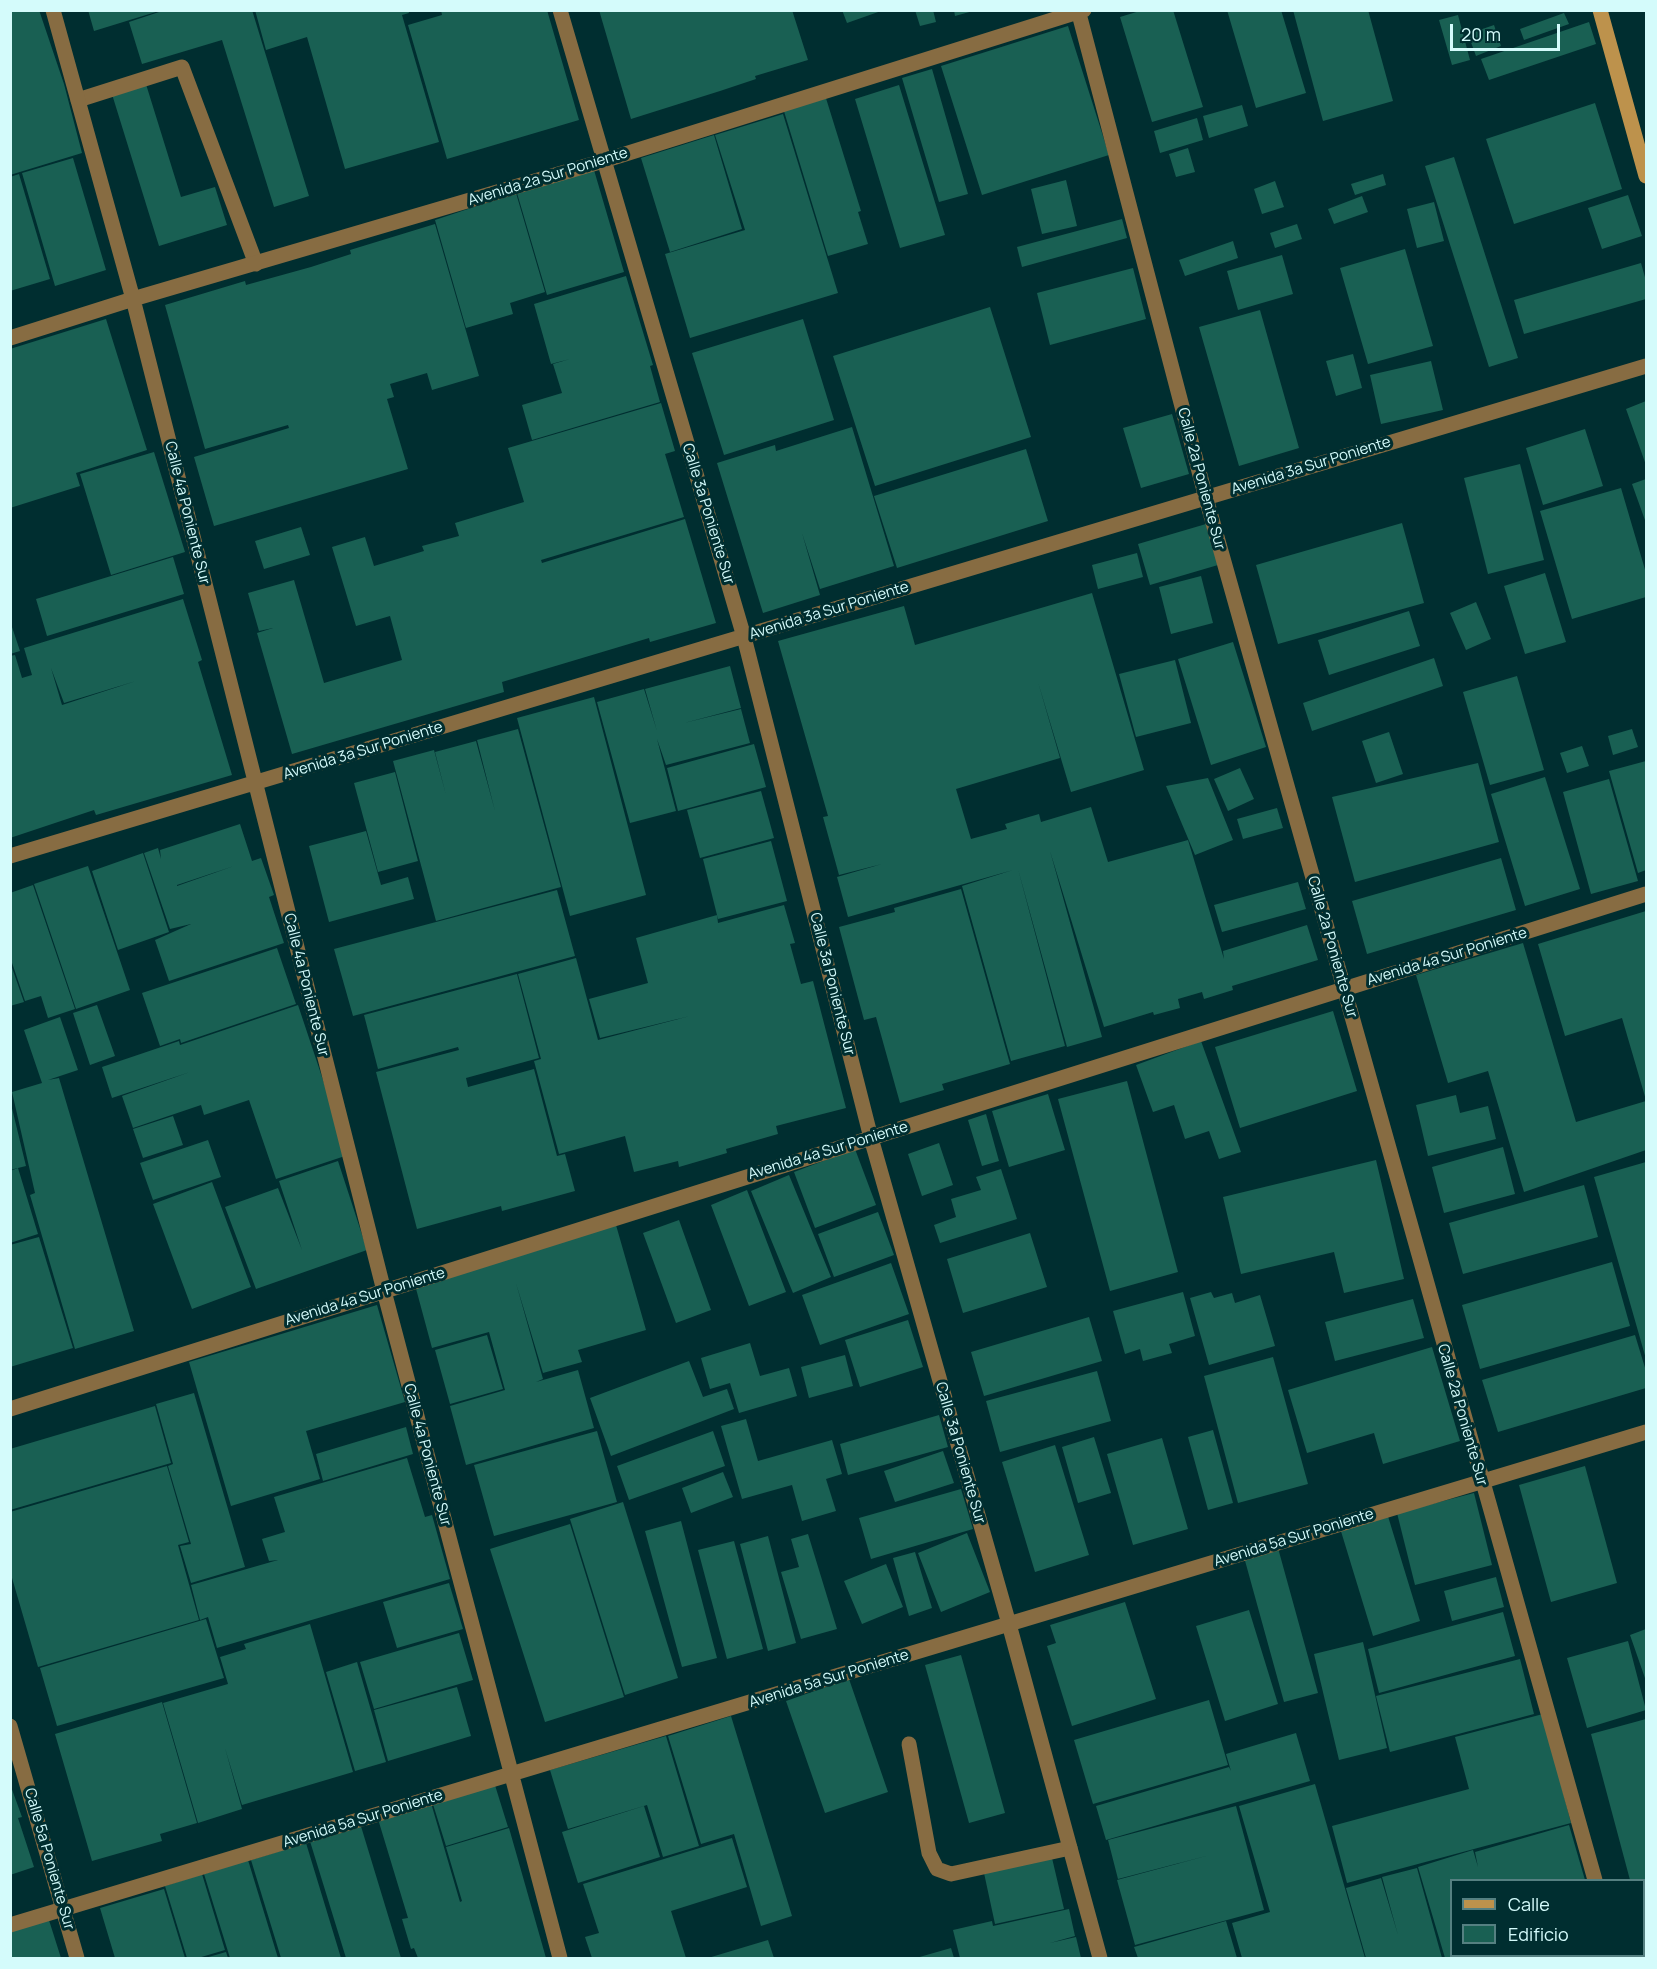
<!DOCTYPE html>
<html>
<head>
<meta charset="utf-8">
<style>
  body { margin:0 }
  #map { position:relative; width:1657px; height:1969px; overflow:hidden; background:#002e30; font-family:Manrope,sans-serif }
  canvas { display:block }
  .frame { position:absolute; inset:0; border:12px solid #d4fbfb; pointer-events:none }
  .legend { position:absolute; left:1450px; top:1879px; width:195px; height:78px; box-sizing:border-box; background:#002e30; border:2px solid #558081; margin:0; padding:8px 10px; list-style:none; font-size:18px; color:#d4fbfb }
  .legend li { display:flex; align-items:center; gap:12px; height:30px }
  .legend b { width:30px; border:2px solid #558081 }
  .scale { position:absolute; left:1450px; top:24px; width:110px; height:27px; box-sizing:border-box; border:3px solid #d4fbfb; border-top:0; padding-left:8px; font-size:18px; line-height:21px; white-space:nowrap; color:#d4fbfb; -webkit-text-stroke:4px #002e30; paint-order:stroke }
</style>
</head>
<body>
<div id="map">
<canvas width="1657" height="1969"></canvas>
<div class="frame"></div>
<ul class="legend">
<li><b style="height:8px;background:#bd924c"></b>Calle</li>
<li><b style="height:16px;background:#196053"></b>Edificio</li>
</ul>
<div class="scale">20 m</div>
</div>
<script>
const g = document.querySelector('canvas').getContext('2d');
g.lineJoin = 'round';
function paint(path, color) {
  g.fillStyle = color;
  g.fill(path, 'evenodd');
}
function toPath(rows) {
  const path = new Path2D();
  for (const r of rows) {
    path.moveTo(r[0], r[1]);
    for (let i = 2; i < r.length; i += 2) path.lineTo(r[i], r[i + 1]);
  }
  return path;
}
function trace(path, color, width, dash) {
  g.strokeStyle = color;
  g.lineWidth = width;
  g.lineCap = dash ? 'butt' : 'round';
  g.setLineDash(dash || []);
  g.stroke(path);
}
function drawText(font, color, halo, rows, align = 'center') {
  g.font = font + ' Manrope,sans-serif';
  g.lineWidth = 6;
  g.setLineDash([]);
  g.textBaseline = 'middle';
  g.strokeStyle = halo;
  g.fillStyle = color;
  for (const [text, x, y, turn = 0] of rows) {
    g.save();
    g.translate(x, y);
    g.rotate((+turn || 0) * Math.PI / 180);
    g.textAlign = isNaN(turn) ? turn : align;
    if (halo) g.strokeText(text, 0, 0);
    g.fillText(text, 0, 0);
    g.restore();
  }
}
paint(toPath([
  [10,10,39,10,64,84,82,153,10,175],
  [88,10,159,10,159,11,94,31],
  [165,10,252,10,309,196,274,207,222,40,142,64,129,22],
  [255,10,408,10,409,13,402,15,439,142,345,169,307,37,266,50],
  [441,10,547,10,579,120,447,159,408,25,442,15],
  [599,10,792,10,808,60,755,76,756,79,720,91,631,119],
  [842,10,881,10,881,11,847,23],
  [915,10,933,10,936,22,920,26],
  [954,10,973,10,973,11,955,16],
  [1143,10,1173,10,1203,107,1152,122,1120,17],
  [1227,10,1281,10,1306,93,1256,108],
  [1293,10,1368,10,1393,101,1323,121],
  [1564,13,1569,24,1524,40,1520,29],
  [1458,15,1470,60,1452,65,1439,20],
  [1589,22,1596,44,1489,80,1481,59],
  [1494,25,1501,46,1476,56,1468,34],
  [1068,26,1109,155,982,195,941,66],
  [932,69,968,194,939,202,902,78],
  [145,81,181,197,215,187,227,225,159,246,111,91],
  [899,85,945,235,900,248,855,99],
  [825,95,861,211,858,212,868,244,828,256,783,108],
  [1595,103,1622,189,1514,224,1486,139],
  [1242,105,1248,126,1209,138,1203,116],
  [783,114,838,293,690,338,665,254,745,230,715,135],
  [1197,118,1203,140,1160,153,1154,131],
  [714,135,742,229,670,252,641,158],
  [1188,148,1195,172,1176,177,1169,154],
  [1454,157,1518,358,1489,367,1425,166],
  [73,158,106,270,55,286,22,173],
  [594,170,624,272,547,295,517,193],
  [19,174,50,279,10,291,10,177],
  [1383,174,1386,185,1355,195,1351,184],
  [1066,180,1077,226,1042,234,1031,189],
  [1275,181,1284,207,1262,214,1254,189],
  [516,193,545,292,510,303,513,314,466,328,435,220],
  [1628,195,1642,236,1602,249,1588,208],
  [1362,196,1368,212,1334,224,1328,209],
  [1434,202,1444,241,1417,248,1407,209],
  [1122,219,1127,238,1022,267,1017,247],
  [435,224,479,376,432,390,427,373,390,384,394,397,387,399,408,469,214,526,194,457,289,428,288,425,205,449,165,305,245,281,246,285,311,267,351,254,350,250],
  [1297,224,1302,239,1275,248,1270,233],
  [1233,241,1238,258,1185,276,1179,260],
  [1405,249,1433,346,1368,364,1340,268],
  [1282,255,1293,294,1238,310,1227,271],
  [1641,263,1646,281,1646,299,1524,334,1514,300],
  [1133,268,1146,319,1050,345,1037,293],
  [626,276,653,365,650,366,660,402,532,440,522,405,562,393,553,364,570,359,551,364,534,304],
  [990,307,1031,437,875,486,833,356],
  [1260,310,1299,448,1239,466,1199,327],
  [106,319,147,450,76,473,80,486,10,508,10,349],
  [803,319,834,420,724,455,692,353],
  [1353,354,1362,388,1336,396,1326,361],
  [1431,361,1443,410,1381,424,1370,375],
  [1646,401,1646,465,1626,409],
  [661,403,675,451,665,454,684,517,541,560,542,563,685,519,716,623,650,642,649,638,502,682,504,692,292,754,257,633,273,628,259,631,248,593,294,580,324,683,402,660,390,616,356,626,332,547,365,537,374,566,424,551,422,546,459,536,455,523,524,502,508,448],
  [1172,414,1189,474,1141,488,1123,428],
  [852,427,894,566,820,589,802,533,820,595,763,613,717,463,775,445,776,451],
  [1585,429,1603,486,1543,505,1526,448],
  [1026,449,1048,521,897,568,874,496],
  [154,452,185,552,111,575,80,474],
  [1520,464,1544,560,1488,574,1464,478],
  [1646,479,1646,523,1632,484],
  [1621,488,1646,573,1646,597,1572,619,1540,511],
  [1402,523,1424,603,1278,644,1256,565],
  [1206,524,1218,565,1150,585,1138,544],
  [301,527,310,555,264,569,255,541],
  [1137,553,1143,577,1098,589,1092,565],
  [173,557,184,594,47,636,36,599],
  [1545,573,1566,642,1525,654,1504,586],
  [1201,576,1213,623,1171,634,1159,587],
  [1092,593,1144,770,1071,792,1038,682,1060,758,956,789,971,839,1007,829,1005,824,1039,814,1041,822,1091,807,1108,862,1188,840,1224,959,1223,951,1307,925,1318,960,1232,986,1233,990,1204,999,1202,992,1178,999,1180,1008,1154,1015,1153,1012,1104,1027,1050,851,1102,1037,1067,1047,1018,869,1065,1046,1011,1061,962,886,1013,870,848,917,837,877,882,864,839,875,823,817,828,816,778,641,904,606,915,645],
  [183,599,202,660,198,662,232,775,96,815,94,810,10,838,10,656,15,655,22,678,32,675,24,648],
  [51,668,64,703,136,681,62,705],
  [1476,602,1491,639,1466,650,1450,613],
  [1409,611,1420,646,1329,675,1318,640],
  [10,621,20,651,10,654],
  [1233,642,1266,747,1211,765,1178,659],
  [1434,658,1443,686,1312,731,1303,703],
  [1175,660,1191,723,1136,737,1119,674],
  [730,666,741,708,684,723,741,709,750,743,666,765,657,739,676,811,630,823,597,702,644,689,657,731,645,689],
  [1517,676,1544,770,1490,785,1463,692],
  [594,697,646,895,570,916,517,718],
  [518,729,561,887,436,921,393,761,434,750,446,795,435,752,476,741,495,811,477,740],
  [1632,729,1638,747,1613,755,1608,736],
  [1389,732,1403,774,1376,783,1362,741],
  [754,744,766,787,678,811,667,768],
  [1582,746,1589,766,1567,773,1560,753],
  [1646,761,1646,870,1638,873,1609,771],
  [1478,763,1499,842,1355,882,1332,797],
  [1240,768,1254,799,1228,811,1214,779],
  [395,772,418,861,378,872,354,783],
  [1545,777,1580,889,1525,906,1491,794],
  [1208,778,1233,840,1195,855,1166,786],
  [1609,779,1638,881,1591,894,1563,792],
  [761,791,774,838,700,858,687,810],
  [1277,808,1283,828,1243,839,1237,819],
  [240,824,252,861,261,858,274,895,269,897,284,943,169,981,155,940,191,924,170,929,144,853,158,848,161,859,160,850],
  [234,866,177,886,177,885],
  [366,831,381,885,408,877,414,899,329,922,309,846],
  [771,841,787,901,718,919,703,859],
  [143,853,169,932,118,950,92,871],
  [1501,858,1516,910,1367,954,1352,901],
  [88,866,130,990,76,1009,34,884],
  [1298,882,1306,909,1222,932,1214,905],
  [33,885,75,1009,48,1018,41,996,25,1001,10,957,10,893],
  [961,889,1010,1064,942,1084,944,1090,900,1103,876,1017,864,1020,839,927,895,912,894,908],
  [557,890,575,956,353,1016,334,949],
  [784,905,795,943,790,944,801,984,813,981,846,1108,776,1126,778,1134,726,1149,727,1153,679,1167,678,1161,634,1172,625,1136,559,1154,534,1061,541,1059,518,974,576,958,598,1040,690,1016,600,1038,589,999,648,983,636,938,717,915,718,923],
  [1646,911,1646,1100,1622,1018,1565,1036,1538,944],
  [1523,943,1576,1122,1646,1101,1646,1150,1524,1192,1488,1071,1448,1083,1416,975],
  [277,948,296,1004,181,1043,180,1039,160,1046,142,993],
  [10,962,24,1002,10,1006],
  [517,974,539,1058,466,1078,468,1087,534,1069,557,1156,565,1154,575,1191,502,1211,501,1206,417,1229,376,1072,459,1050,458,1047,378,1069,364,1015],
  [97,1005,115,1056,90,1065,73,1013],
  [298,1005,348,1155,276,1179,249,1100,204,1115,201,1105,133,1128,122,1096,190,1072,112,1098,102,1067,179,1041,180,1045],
  [1333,1011,1357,1091,1240,1128,1215,1047],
  [60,1017,78,1070,48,1080,59,1078,134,1331,75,1349,30,1195,35,1193,12,1092,42,1083,24,1030],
  [1201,1041,1241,1152,1219,1159,1209,1131,1185,1139,1174,1105,1153,1112,1136,1065],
  [1127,1081,1178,1272,1110,1291,1058,1099],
  [1048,1094,1065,1150,1009,1167,992,1111],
  [1456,1095,1460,1113,1488,1106,1496,1139,1428,1156,1416,1105],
  [10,1100,26,1166,10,1170],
  [986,1114,999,1161,982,1166,968,1120],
  [173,1116,183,1145,143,1158,133,1129],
  [208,1140,221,1177,153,1200,140,1163],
  [939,1143,953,1185,922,1196,908,1154],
  [1503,1147,1515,1194,1444,1213,1432,1167],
  [855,1149,876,1205,815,1228,794,1172],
  [1376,1160,1404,1279,1344,1293,1334,1252,1241,1274,1223,1197],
  [338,1161,367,1250,256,1289,225,1207,278,1188,302,1250,279,1181],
  [1646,1162,1646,1359,1594,1177],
  [18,1168,38,1234,10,1243,10,1171],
  [1001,1169,1017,1219,940,1243,934,1225,956,1217,951,1199,981,1190,976,1177],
  [789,1175,831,1277,793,1293,751,1191],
  [212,1182,251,1287,192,1309,153,1204],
  [1584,1185,1598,1237,1463,1274,1449,1223],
  [747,1190,786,1292,749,1306,711,1205],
  [878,1212,894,1255,834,1277,818,1234],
  [679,1220,711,1310,676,1323,643,1233],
  [616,1225,646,1330,578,1350,582,1362,543,1373,516,1283,543,1379,536,1382,578,1370,594,1428,466,1465,450,1406,505,1390,489,1332,432,1348,415,1285],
  [1030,1233,1047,1287,963,1313,947,1259],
  [39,1237,73,1348,10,1367,10,1245],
  [1612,1262,1630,1326,1480,1369,1462,1305],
  [891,1263,909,1314,820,1345,802,1295],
  [1183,1292,1195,1336,1169,1344,1172,1353,1143,1361,1140,1349,1125,1354,1113,1311],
  [1211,1292,1214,1298,1232,1293,1235,1303,1260,1295,1275,1346,1209,1365,1190,1298],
  [1413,1299,1424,1338,1335,1361,1325,1322],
  [377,1305,405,1402,306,1431,320,1479,231,1506,189,1362],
  [1089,1317,1102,1361,984,1396,971,1352],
  [908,1320,923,1367,860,1387,845,1340],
  [487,1335,503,1389,450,1404,435,1350],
  [1635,1335,1646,1371,1646,1388,1498,1432,1482,1380],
  [750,1343,760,1376,789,1368,797,1396,739,1413,730,1383,710,1389,701,1358],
  [1432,1347,1460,1441,1383,1464,1374,1433,1307,1453,1288,1390],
  [845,1355,853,1386,809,1398,801,1367],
  [1273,1357,1308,1484,1238,1503,1204,1376],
  [689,1361,703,1397,727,1389,734,1409,611,1456,590,1398],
  [1097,1371,1111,1421,1000,1452,986,1401],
  [194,1393,245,1567,191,1583,180,1546,191,1544,168,1466,173,1464,156,1404],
  [155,1406,171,1463,10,1510,10,1449],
  [939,1415,948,1447,848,1475,840,1444],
  [746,1419,758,1461,832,1440,842,1474,826,1479,836,1511,802,1521,792,1485,742,1499,721,1426],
  [406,1427,413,1454,323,1481,316,1454],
  [1213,1430,1233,1503,1208,1510,1188,1437],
  [597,1431,617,1502,494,1536,474,1465],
  [713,1431,725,1466,629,1500,617,1466],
  [1094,1437,1111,1493,1078,1503,1062,1447],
  [1162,1438,1188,1529,1133,1545,1107,1454],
  [1055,1445,1089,1555,1035,1572,1002,1462],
  [943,1451,954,1483,895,1502,884,1471],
  [407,1458,425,1517,432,1515,450,1579,217,1648,208,1617,200,1620,191,1585,278,1560,269,1561,262,1539,285,1532,274,1497],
  [167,1466,189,1542,178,1545,199,1620,38,1667,10,1571,10,1512],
  [1585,1466,1617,1583,1551,1602,1519,1485],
  [723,1472,733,1497,691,1513,682,1488],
  [961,1489,973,1529,871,1559,859,1518],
  [1474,1493,1492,1565,1415,1585,1397,1513],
  [623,1502,678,1678,625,1695,570,1519],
  [1387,1513,1420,1621,1373,1636,1340,1528],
  [681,1521,717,1658,682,1667,645,1531],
  [570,1524,624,1697,545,1722,490,1549],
  [967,1533,990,1592,941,1612,918,1553],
  [808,1534,837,1629,801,1639,781,1572,799,1567,791,1539],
  [768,1536,796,1643,768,1651,740,1544],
  [734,1541,763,1649,727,1659,698,1550],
  [1278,1548,1318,1693,1284,1702,1244,1557],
  [915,1552,932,1608,909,1616,893,1558],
  [886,1564,903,1607,862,1624,844,1581],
  [1496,1577,1504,1607,1452,1621,1444,1591],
  [449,1583,463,1629,397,1648,383,1602],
  [1125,1602,1156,1699,1072,1726,1047,1646,1056,1643,1050,1625],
  [1249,1610,1278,1704,1225,1721,1196,1626],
  [1503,1612,1515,1656,1379,1693,1368,1649],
  [206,1619,224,1678,57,1726,40,1668],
  [310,1624,353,1772,242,1805,225,1748,242,1809,198,1823,163,1703,228,1684,220,1657,246,1649,244,1644],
  [1646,1629,1646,1681,1630,1635],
  [459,1633,473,1680,374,1709,360,1662],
  [1628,1641,1646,1710,1587,1728,1567,1658],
  [1363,1642,1387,1748,1339,1760,1314,1654],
  [961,1655,1005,1813,969,1823,925,1665],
  [1520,1659,1534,1714,1390,1752,1376,1696],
  [357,1662,386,1762,355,1771,326,1672],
  [849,1679,888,1792,825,1813,786,1701],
  [457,1687,471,1736,388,1761,374,1710],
  [1209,1700,1228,1765,1093,1804,1074,1740],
  [162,1702,197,1823,160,1834,162,1841,92,1861,55,1734],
  [1543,1714,1571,1823,1347,1883,1332,1826,1469,1789,1455,1737],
  [731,1716,792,1916,761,1926,734,1834,701,1844,668,1736],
  [1646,1719,1646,1902,1644,1903,1644,1880,1630,1880,1591,1734],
  [1296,1733,1310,1781,1106,1840,1096,1806,1229,1767,1231,1771,1226,1754],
  [666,1736,699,1846,663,1857,647,1805,568,1829,550,1770],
  [494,1782,508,1827,446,1846,432,1801],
  [10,1784,22,1817,18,1818,34,1867,10,1875],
  [1315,1784,1365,1958,1242,1958,1232,1923,1270,1912,1239,1806],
  [431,1803,460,1902,462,1901,446,1847,509,1828,546,1958,418,1958,414,1948,411,1949,402,1919,408,1918,378,1819],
  [644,1806,660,1857,578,1883,562,1832],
  [1236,1806,1264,1910,1135,1945,1117,1880,1210,1855,1118,1879,1108,1840],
  [360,1823,401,1958,346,1958,309,1838],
  [1569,1825,1585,1880,1452,1880,1452,1956,1487,1956,1445,1958,1418,1867,1473,1850,1478,1867,1475,1852],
  [732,1838,747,1887,671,1911,686,1958,592,1958,585,1937,599,1933,583,1884],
  [306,1843,341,1958,281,1958,251,1860],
  [1052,1858,1064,1909,995,1924,984,1873],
  [248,1860,278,1958,230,1958,204,1874],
  [1417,1868,1442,1958,1366,1958,1346,1888,1381,1878,1398,1935,1382,1877],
  [202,1874,225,1950,198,1958,187,1958,165,1886],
  [164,1889,185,1958,115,1958,100,1908],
  [1069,1909,1075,1936,1050,1943,1076,1937,1081,1958,960,1958,953,1930,992,1921,993,1926],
  [48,1917,61,1958,10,1958,10,1928],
  [1226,1921,1237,1958,1138,1958,1134,1947],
  [768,1940,774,1958,708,1958],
  [951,1948,954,1958,916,1958],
  [226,1952,228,1958,205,1958]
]), '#196053');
trace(toPath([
  [78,100,182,67,256,264],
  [909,1744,929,1853,937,1869,951,1874,1070,1848]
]), '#876c42', 15);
trace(toPath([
  [53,10,133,299,384,1291,560,1958],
  [560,10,744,637,871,1138,1009,1624,1100,1958],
  [1078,10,1206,498,1595,1880],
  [10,338,133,299,603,161,1084,10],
  [10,856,1646,366],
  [10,1409,1646,894],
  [10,1726,77,1958],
  [10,1925,1646,1432],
  [1644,1942,1646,1941],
  [1616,1956,1617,1958],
  [1589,1958,1599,1956]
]), '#876c42', 15);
trace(toPath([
  [1600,10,1646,176]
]), '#bd924c', 15);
drawText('15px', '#d4fbfb', '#002e30', [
  ["Avenida 2a Sur Poniente",548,177,-17],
  ["Avenida 3a Sur Poniente",1311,466,-17],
  ["Calle 2a Poniente Sur",1201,479,75],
  ["Calle 4a Poniente Sur",187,513,76],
  ["Calle 3a Poniente Sur",708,514,73],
  ["Avenida 3a Sur Poniente",829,611,-17],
  ["Avenida 3a Sur Poniente",363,751,-17],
  ["Calle 2a Poniente Sur",1332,947,74],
  ["Avenida 4a Sur Poniente",1447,957,-17],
  ["Calle 3a Poniente Sur",832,984,76],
  ["Calle 4a Poniente Sur",306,985,76],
  ["Avenida 4a Sur Poniente",828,1151,-17],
  ["Avenida 4a Sur Poniente",365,1297,-17],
  ["Calle 2a Poniente Sur",1462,1415,74],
  ["Calle 3a Poniente Sur",960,1453,74],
  ["Calle 4a Poniente Sur",427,1455,75],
  ["Avenida 5a Sur Poniente",1294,1538,-17],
  ["Avenida 5a Sur Poniente",829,1679,-17],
  ["Avenida 5a Sur Poniente",363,1819,-17],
  ["Calle 5a Poniente Sur",49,1859,74]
]);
</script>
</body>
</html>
